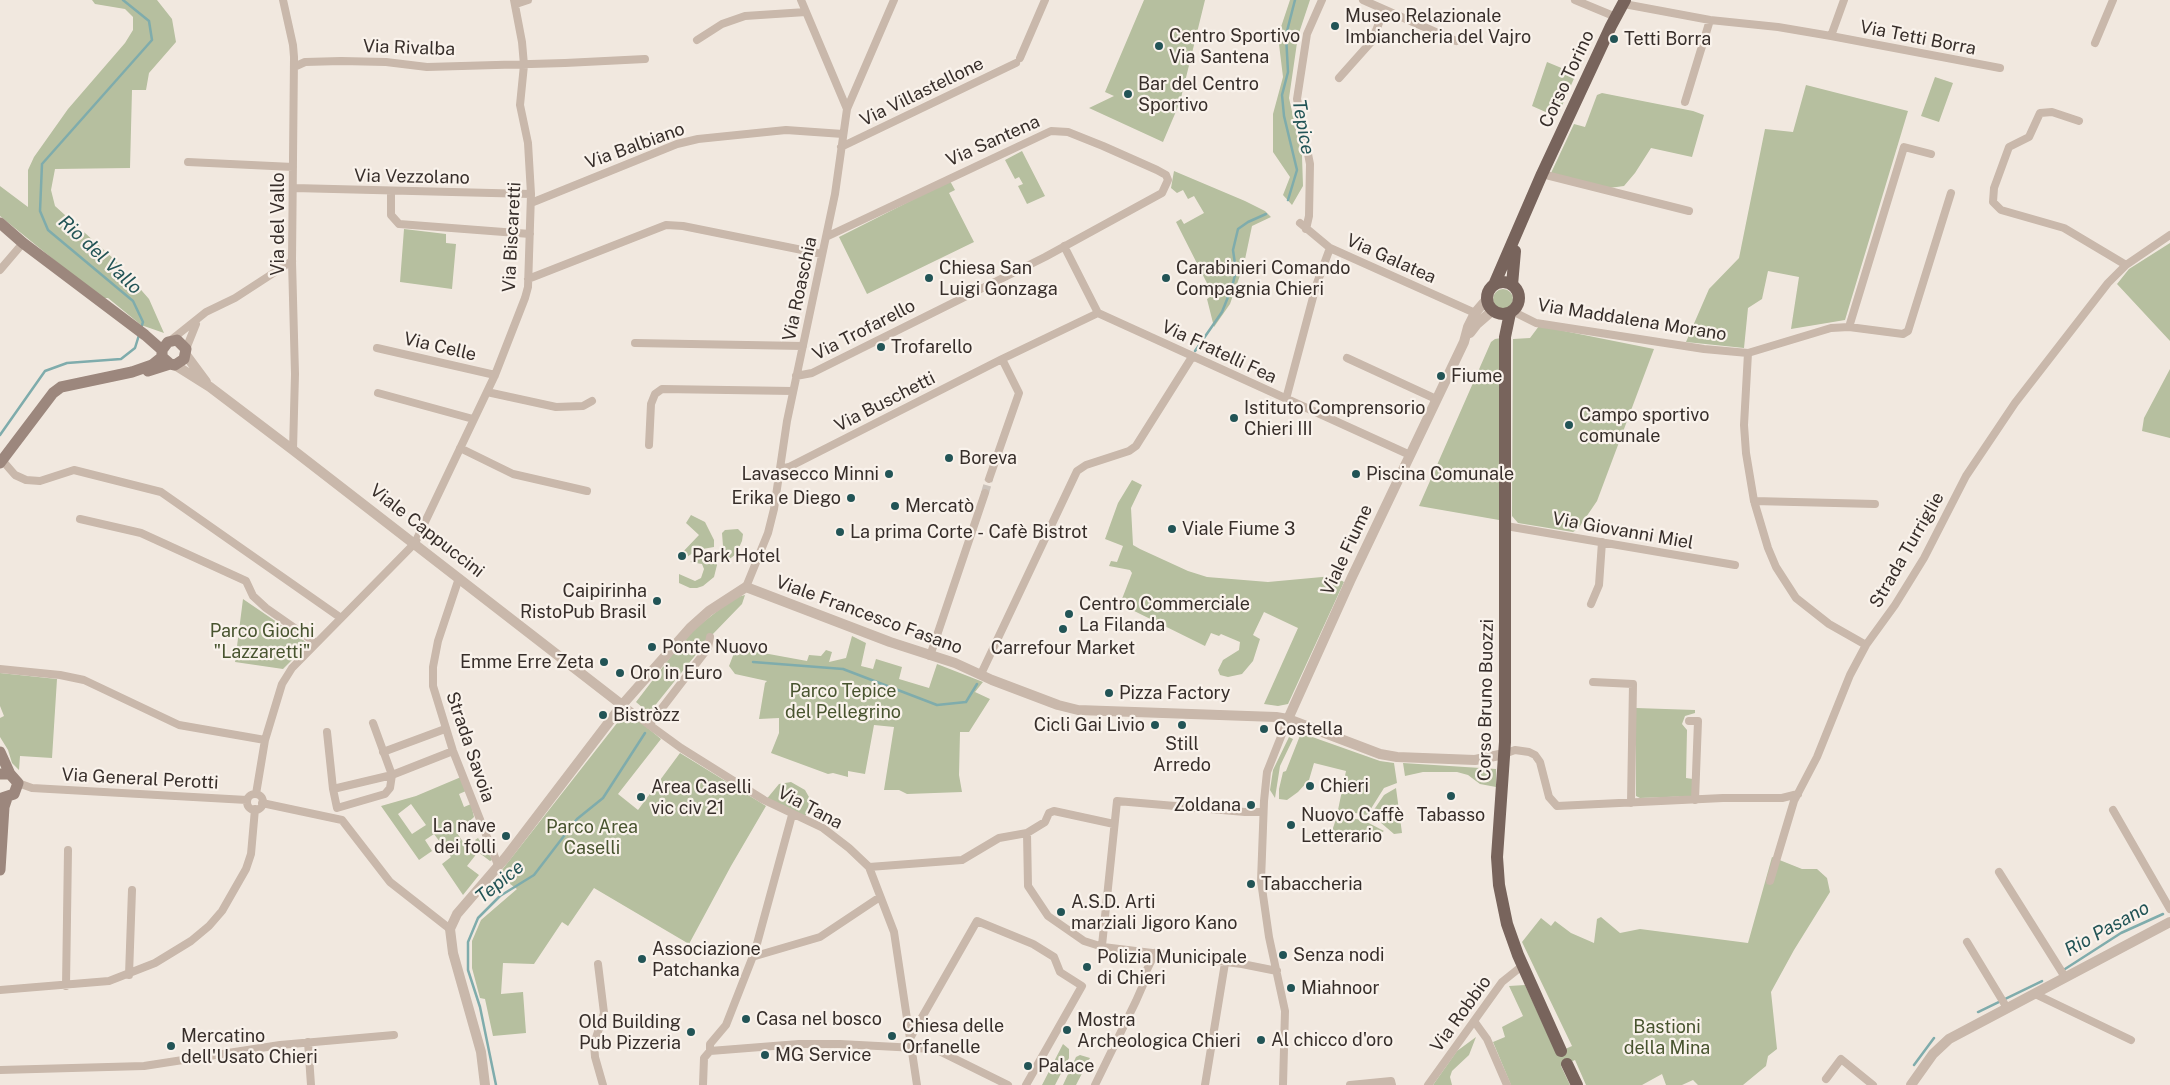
<!DOCTYPE html>
<html>
<head>
<meta charset="utf-8">
<style>
  body { margin:0 }
  canvas { display:block; background:#f1e8df }
</style>
</head>
<body>
<canvas width="2170" height="1085"></canvas>
<script>
const g = document.querySelector('canvas').getContext('2d');
g.lineJoin = 'round';
function paint(path, color) {
  g.fillStyle = color;
  g.fill(path, 'evenodd');
}
function toPath(rows) {
  const path = new Path2D();
  for (const r of rows) {
    if (r.length === 3) {
      path.moveTo(r[0] + r[2], r[1]);
      path.arc(r[0], r[1], r[2], 0, 2 * Math.PI);
      continue;
    }
    path.moveTo(r[0], r[1]);
    for (let i = 2; i < r.length; i += 2) path.lineTo(r[i], r[i + 1]);
  }
  return path;
}
function trace(path, color, width, dash) {
  g.strokeStyle = color;
  g.lineWidth = width;
  g.lineCap = dash ? 'butt' : 'round';
  g.setLineDash(dash || []);
  g.stroke(path);
}
function drawText(font, color, halo, rows, align = 'center') {
  g.font = font + ' "Public Sans",sans-serif';
  g.lineWidth = 4.5;
  g.setLineDash([]);
  g.textBaseline = 'middle';
  g.strokeStyle = halo;
  g.fillStyle = color;
  for (const [text, x, y, turn = 0] of rows) {
    g.save();
    g.translate(x, y);
    g.rotate((+turn || 0) * Math.PI / 180);
    g.textAlign = isNaN(turn) ? turn : align;
    if (halo) g.strokeText(text, 0, 0);
    g.fillText(text, 0, 0);
    g.restore();
  }
}
paint(toPath([
  [92,0,157,0,172,19,176,42,149,73,146,90,132,90,130,168,55,169,51,190,55,206,115,260,149,299,164,333,141,325,108,298,101,298,0,216,0,186,28,207,28,170,34,157,68,109,125,43,133,30,133,17,125,9,95,4],
  [1144,0,1205,0,1180,102,1163,142,1089,108,1114,96,1105,92],
  [1290,0,1310,0,1298,36,1289,98,1302,156,1303,186,1292,205,1283,195,1290,177,1273,152,1273,114,1283,77,1278,36],
  [1547,62,1576,74,1557,117,1532,106],
  [1935,77,1953,83,1939,122,1921,116],
  [1806,85,1908,111,1845,320,1791,329,1799,277,1768,271,1762,299,1748,308,1744,348,1686,342,1709,289,1739,258,1765,129,1793,132],
  [1602,93,1693,111,1704,115,1692,157,1651,148,1635,173,1624,186,1609,188,1551,173,1574,124,1585,127,1597,95],
  [1022,151,1045,196,1027,204,1018,186,1023,184,1019,177,1015,179,1005,160],
  [1174,171,1245,201,1265,211,1271,217,1252,226,1244,264,1230,304,1214,327,1207,299,1213,295,1176,222,1181,219,1184,224,1204,213,1194,196,1188,199,1183,190,1177,193,1171,188],
  [950,181,955,190,949,193,974,242,867,294,839,237],
  [404,229,446,234,446,243,456,244,452,289,400,282],
  [2170,243,2170,341,2117,284,2129,269],
  [1503,299,10],
  [1539,326,1654,349,1597,501,1578,529,1573,532,1518,523,1512,516,1513,339,1530,338],
  [1501,338,1499,520,1419,506,1491,342,1495,339],
  [2170,369,2170,438,2142,431,2144,418],
  [1132,480,1142,485,1131,508,1133,545,1140,549,1188,571,1207,577,1268,582,1333,576,1344,582,1288,704,1278,706,1264,704,1298,628,1264,612,1253,635,1260,639,1253,661,1242,674,1228,677,1220,675,1218,670,1223,660,1239,650,1240,642,1221,634,1219,636,1211,633,1205,646,1120,604,1132,573,1130,570,1109,566,1111,561,1117,562,1123,546,1105,539,1118,503],
  [691,515,705,522,714,540,714,547,697,550,687,557,678,557,699,535,686,523],
  [738,529,743,534,742,541,736,554,727,561,724,559,722,533,725,530],
  [707,554,714,557,717,565,714,577,703,586,697,588,690,588,679,583,679,574,695,581,701,578,704,569,702,564,690,562],
  [745,595,742,604,710,637,649,713,636,702,688,634,734,598],
  [243,599,306,642,306,646,283,669,235,662],
  [852,636,866,643,861,666,873,669,876,659,902,667,899,679,929,688,937,664,983,682,975,692,990,699,969,732,960,732,959,775,962,792,907,794,899,790,884,790,894,727,874,725,865,774,848,771,848,777,833,773,828,774,771,753,779,733,779,718,759,719,765,683,767,681,735,674,729,666,736,648,807,661,809,655,821,656,826,650,832,652,829,662,846,658],
  [0,673,57,679,52,758,20,756,19,770,12,763,8,750,0,737,0,718,4,716,0,706],
  [1636,708,1695,710,1695,713,1685,716,1682,724,1687,730,1686,778,1693,779,1693,796,1640,798,1636,796],
  [621,718,638,720,661,739,618,794,638,810,680,753,766,806,731,866,689,944,594,888,568,926,562,922,534,964,503,963,501,994,523,992,526,1033,493,1036,485,999,480,998,472,968,472,941,481,920,517,889,498,875],
  [1301,733,1380,761,1394,763,1397,783,1384,788,1367,815,1338,810,1346,771,1314,763,1309,780,1298,792,1287,800,1279,799,1279,789,1283,772,1286,771],
  [1289,737,1293,739,1280,766,1275,798,1270,790,1273,770],
  [1403,763,1496,769,1496,787,1480,784,1468,775,1457,772,1423,772,1405,776],
  [461,777,466,791,459,794,464,807,471,804,474,817,457,833,470,852,479,846,475,840,478,838,480,841,483,839,492,860,490,861,478,852,467,866,479,875,463,895,442,864,451,857,434,834,425,840,432,851,419,860,381,806,416,796],
  [411,804,426,825,412,834,398,814],
  [791,782,805,790,809,797,808,812,803,819,765,801,779,784],
  [1396,788,1402,833,1394,834,1380,822,1369,817,1384,795],
  [1337,816,1363,820,1384,831,1364,843,1330,837],
  [1772,857,1802,869,1817,869,1827,878,1830,892,1794,950,1771,992,1777,1049,1768,1056,1766,1066,1743,1085,1698,1085,1693,1080,1682,1085,1666,1085,1662,1074,1642,1085,1586,1085,1575,1060,1561,1066,1570,1085,1511,1085,1493,1042,1505,1037,1502,1027,1523,1016,1509,986,1525,985,1556,1053,1572,1046,1522,942,1541,918,1551,926,1555,921,1571,933,1594,943,1597,919,1601,917,1620,933,1640,929,1748,943],
  [1476,1037,1469,1055,1452,1071,1450,1077,1452,1085,1433,1085,1457,1051],
  [1063,1044,1069,1049,1069,1058,1055,1085,1042,1085],
  [1080,1055,1090,1058,1076,1085,1063,1085,1076,1057]
]), '#b6bf9f');
trace(toPath([
  [123,0,149,21,152,40,42,164,40,211,48,230,133,301,143,322,141,328],
  [1288,200,1297,170,1284,116,1282,95,1288,72,1286,35,1295,0],
  [1195,351,1222,312,1232,287,1236,271,1233,250,1238,229,1248,222,1266,214],
  [0,435,45,371,67,363,121,359,135,348,139,335],
  [753,662,843,669,937,705,966,702,977,684],
  [2065,969,2121,933,2163,914],
  [1978,1012,2042,981],
  [1914,1065,1934,1038],
  [496,1085,480,1007,468,970,468,942,478,918,500,896,534,875,577,819,603,798,645,733]
]), '#7facac', 2.5);
trace(toPath([
  [985,493,989,479]
]), '#ccc3bb', 8, [8, 4]);
trace(toPath([
  [283,0,293,45,294,57,292,261,295,374,293,450],
  [801,0,847,109],
  [1363,0,1456,41],
  [1575,0,1616,17],
  [516,4,528,0],
  [1624,4,1710,20,1778,27,1831,36,2000,68],
  [1831,36,1844,0],
  [697,40,722,24,745,16,806,12],
  [2095,43,2113,0],
  [1020,58,1045,0],
  [294,67,305,62,341,61,386,62,427,67,565,63,645,59],
  [1339,78,1372,41,1384,10],
  [1685,102,1710,20],
  [2079,121,2052,112,2040,113,2029,137,2009,147,1994,188,1993,202,2001,210,2064,228,2126,265],
  [841,147,1016,63],
  [188,162,293,167],
  [1542,174,1689,211],
  [294,188,531,194],
  [391,191,391,215,399,224,530,234],
  [531,203,677,144,698,139,786,130,843,134],
  [1300,223,1330,248,1475,313],
  [1306,229,1309,216,1310,164,1297,99,1307,34,1322,0],
  [1064,246,1098,313],
  [0,270,23,243],
  [528,279,666,225,683,226,822,254],
  [1512,311,1536,323,1704,349,1748,353,1831,328,1849,327,1903,334,1908,331,1951,193],
  [1098,313,1410,455],
  [1849,327,1904,147,1931,154],
  [171,340,206,312,235,298,292,261],
  [635,343,803,346],
  [377,348,495,375],
  [186,349,196,324],
  [1748,353,1744,425,1746,453,1754,501,1768,548,1776,567,1796,598,1829,624,1866,645],
  [1347,358,1436,399],
  [796,376,812,373,1045,257,1162,193,1168,180,1166,175,1157,170,1103,146,1068,132,1051,131,826,237],
  [487,392,556,407,583,406,592,401],
  [378,393,473,419],
  [1286,399,1316,286,1330,248],
  [649,445,651,404,655,394,662,389,793,391],
  [460,448,513,474,587,491],
  [2,460,15,475,26,480,40,481,74,470,161,492,341,618],
  [780,469,789,467,1002,359,1098,313],
  [989,479,1019,393,1002,359],
  [1754,501,1875,504],
  [80,519,141,533,246,581,253,596,266,608,316,643],
  [1506,526,1735,565],
  [459,578,438,641,433,667,433,686,453,751,498,865],
  [746,587,768,533,774,509,787,421,835,194,847,109,894,0],
  [1591,604,1599,585,1602,542],
  [930,656,985,493],
  [0,669,60,675,84,680,179,725,265,740],
  [981,674,1077,471,1086,465,1129,451,1136,446,1192,357],
  [1593,682,1633,684,1631,803],
  [622,705,681,748,764,800,823,828,849,848,869,867,894,932,917,1085],
  [1689,721,1698,721,1695,800],
  [373,723,392,775,390,788,385,794,337,808,333,789,392,775,453,751],
  [649,725,708,648,710,637],
  [327,732,333,789],
  [383,752,445,729],
  [1504,754,1515,750,1529,752,1535,755,1540,762,1549,797,1557,806,1723,798,1782,798,1798,794],
  [18,783,32,788,247,800],
  [256,794,265,740,282,684,292,668,415,543,495,375,525,298,528,287,531,194,528,143,520,105,524,65,522,42,514,0],
  [255,802,8],
  [262,803,342,820,390,882,450,929],
  [2113,810,2170,909],
  [1027,833,1028,886,1048,916,1084,941,1103,947,1242,964,1277,971],
  [869,867,962,860,999,838,1027,833,1045,822,1049,813,1054,811,1114,824],
  [1999,872,2065,977],
  [1770,881,1794,801,1817,757,1850,675,1866,645,1895,605,1924,558,1966,476,2015,403,2108,283,2126,265,2170,235],
  [1967,942,2007,1008],
  [1101,955,1117,801,1245,812,1263,812],
  [752,957,820,937,880,897],
  [598,964,604,1013,594,1044,595,1057,603,1085],
  [129,975,132,890],
  [66,986,68,850],
  [0,990,109,981,155,963,191,941,209,926,222,911,246,869,251,854,255,809],
  [2035,994,2131,1040],
  [1474,1021,1487,1039,1507,1085],
  [909,1040,977,921,1033,944,1054,957,1060,972,1082,986,1026,1085],
  [308,1042,311,1085],
  [710,1051,710,1044,726,1025,755,951,792,815],
  [0,1070,144,1066,280,1045,394,1035],
  [1826,1079,1841,1059,1873,1085],
  [703,1085,704,1058,710,1051,799,1044,840,1044,935,1049,1008,1085],
  [1095,1085,1136,1001,1143,985,1142,980,1155,953],
  [1205,1085,1225,963],
  [1283,1085,1285,1011,1269,937,1261,881,1264,801,1267,772,1288,719],
  [1350,1085,1391,1081,1392,1085],
  [1428,1085,1502,982,1522,966]
]), '#c9b8ab', 8);
trace(toPath([
  [1470,333,1477,324,1492,311],
  [186,355,206,382],
  [175,365,210,387,293,450,622,705],
  [1288,719,1351,579,1464,342,1468,327,1475,313,1487,299],
  [485,1085,481,1052,453,953,450,929,457,914,506,857,622,705,690,628,709,611,746,587,890,642,955,663,992,680,1058,705,1078,710,1276,717,1288,719,1380,754,1397,757,1475,760,1504,754],
  [1911,1085,1933,1054,1949,1039,2170,922]
]), '#c9b8ab', 10);
trace(toPath([
  [0,223,23,243,145,335,162,350],
  [148,371,170,364,175,365,184,359,186,349,177,340,168,342,162,350,162,357,170,364],
  [0,463,53,393,61,387,132,372,152,365,162,357],
  [0,752,10,774],
  [0,774,10,774,18,783,14,794,2,798],
  [0,870,4,807,7,798]
]), '#9c877d', 11);
trace(toPath([
  [1503,298,16],
  [1494,285,1542,174,1611,26,1625,0],
  [1512,285,1515,251],
  [1510,313,1505,337,1505,742,1497,857,1499,885,1507,924,1518,955,1561,1051],
  [1567,1064,1577,1085]
]), '#78645c', 12);
for (const [x, y, r, color] of [
  [1335,26,5,"#225456"],
  [1614,39,5,"#225456"],
  [1159,46,5,"#225456"],
  [1128,94,5,"#225456"],
  [929,278,5,"#225456"],
  [1166,278,5,"#225456"],
  [881,347,5,"#225456"],
  [1441,376,5,"#225456"],
  [1234,418,5,"#225456"],
  [1569,425,5,"#225456"],
  [949,458,5,"#225456"],
  [889,474,5,"#225456"],
  [1356,474,5,"#225456"],
  [851,498,5,"#225456"],
  [895,506,5,"#225456"],
  [1172,529,5,"#225456"],
  [840,532,5,"#225456"],
  [682,556,5,"#225456"],
  [657,601,5,"#225456"],
  [1069,614,5,"#225456"],
  [1063,629,5,"#225456"],
  [652,647,5,"#225456"],
  [604,662,5,"#225456"],
  [620,673,5,"#225456"],
  [1109,693,5,"#225456"],
  [603,715,5,"#225456"],
  [1155,725,5,"#225456"],
  [1182,725,5,"#225456"],
  [1264,729,5,"#225456"],
  [1310,786,5,"#225456"],
  [1451,796,5,"#225456"],
  [641,797,5,"#225456"],
  [1251,805,5,"#225456"],
  [1291,825,5,"#225456"],
  [506,836,5,"#225456"],
  [1251,884,5,"#225456"],
  [1061,912,5,"#225456"],
  [1283,955,5,"#225456"],
  [642,959,5,"#225456"],
  [1087,967,5,"#225456"],
  [1291,988,5,"#225456"],
  [746,1019,5,"#225456"],
  [1067,1030,5,"#225456"],
  [691,1032,5,"#225456"],
  [892,1036,5,"#225456"],
  [1261,1040,5,"#225456"],
  [171,1046,5,"#225456"],
  [765,1055,5,"#225456"],
  [1028,1066,5,"#225456"]
]) {
  const dot = new Path2D();
  dot.arc(x, y, r, 0, 2 * Math.PI);
  g.fillStyle = color;
  g.fill(dot);
  trace(dot, '#f9f2eb', 2);
}
drawText('18px', '#372e2a', '#f9f2eb', [
  ["Museo Relazionale",1345,16],
  ["Imbiancheria del Vajro",1345,37],
  ["Centro Sportivo",1169,36],
  ["Via Santena",1169,57],
  ["Tetti Borra",1624,39],
  ["Bar del Centro",1138,84],
  ["Sportivo",1138,105],
  ["Chiesa San",939,268],
  ["Luigi Gonzaga",939,289],
  ["Carabinieri Comando",1176,268],
  ["Compagnia Chieri",1176,289],
  ["Trofarello",891,347],
  ["Fiume",1451,376],
  ["Istituto Comprensorio",1244,408],
  ["Chieri III",1244,429],
  ["Campo sportivo",1579,415],
  ["comunale",1579,436],
  ["Boreva",959,458],
  ["Lavasecco Minni",879,474,"right"],
  ["Piscina Comunale",1366,474],
  ["Erika e Diego",841,498,"right"],
  ["Mercatò",905,506],
  ["Viale Fiume 3",1182,529],
  ["La prima Corte - Cafè Bistrot",850,532],
  ["Park Hotel",692,556],
  ["Caipirinha",647,591,"right"],
  ["RistoPub Brasil",647,612,"right"],
  ["Centro Commerciale",1079,604],
  ["La Filanda",1079,625],
  ["Ponte Nuovo",662,647],
  ["Carrefour Market",1063,648,"center"],
  ["Emme Erre Zeta",594,662,"right"],
  ["Oro in Euro",630,673],
  ["Pizza Factory",1119,693],
  ["Bistròzz",613,715],
  ["Cicli Gai Livio",1145,725,"right"],
  ["Costella",1274,729],
  ["Still",1182,744,"center"],
  ["Arredo",1182,765,"center"],
  ["Chieri",1320,786],
  ["Area Caselli",651,787],
  ["vic civ 21",651,808],
  ["Zoldana",1241,805,"right"],
  ["Nuovo Caffè",1301,815],
  ["Letterario",1301,836],
  ["Tabasso",1451,815,"center"],
  ["La nave",496,826,"right"],
  ["dei folli",496,847,"right"],
  ["Tabaccheria",1261,884],
  ["A.S.D. Arti",1071,902],
  ["marziali Jigoro Kano",1071,923],
  ["Associazione",652,949],
  ["Patchanka",652,970],
  ["Senza nodi",1293,955],
  ["Polizia Municipale",1097,957],
  ["di Chieri",1097,978],
  ["Miahnoor",1301,988],
  ["Casa nel bosco",756,1019],
  ["Mostra",1077,1020],
  ["Archeologica Chieri",1077,1041],
  ["Old Building",681,1022,"right"],
  ["Pub Pizzeria",681,1043,"right"],
  ["Chiesa delle",902,1026],
  ["Orfanelle",902,1047],
  ["Mercatino",181,1036],
  ["dell'Usato Chieri",181,1057],
  ["Al chicco d'oro",1271,1040],
  ["MG Service",775,1055],
  ["Palace",1038,1066]
], 'left');
drawText('18px', '#372e2a', '#f9f2eb', [
  ["Via Tetti Borra",1918,38,11],
  ["Via Rivalba",409,48,2],
  ["Corso Torino",1567,79,-65],
  ["Via Villastellone",922,92,-26],
  ["Via Santena",993,141,-24],
  ["Via Balbiano",635,146,-20],
  ["Via Vezzolano",412,177,1],
  ["Via del Vallo",278,224,-90],
  ["Via Biscaretti",512,237,-87],
  ["Via Galatea",1391,259,24],
  ["Via Roaschia",800,289,-78],
  ["Via Maddalena Morano",1632,320,9],
  ["Via Trofarello",864,330,-27],
  ["Via Celle",440,347,13],
  ["Via Fratelli Fea",1219,352,25],
  ["Via Buschetti",885,402,-27],
  ["Viale Cappuccini",427,531,38],
  ["Via Giovanni Miel",1623,531,10],
  ["Viale Fiume",1347,550,-65],
  ["Strada Turriglie",1907,550,-60],
  ["Viale Francesco Fasano",869,615,20],
  ["Corso Bruno Buozzi",1486,700,-89],
  ["Strada Savoia",470,747,71],
  ["Via General Perotti",140,779,3],
  ["Via Tana",810,808,28],
  ["Via Robbio",1461,1014,-54]
]);
drawText('18px', '#48542f', '#f9f2eb', [
  ["Parco Giochi",262,631],
  ["\"Lazzaretti\"",262,652],
  ["Parco Tepice",843,691],
  ["del Pellegrino",843,712],
  ["Parco Area",592,827],
  ["Caselli",592,848],
  ["Bastioni",1667,1027],
  ["della Mina",1667,1048]
]);
drawText('italic 19px', '#225456', '#f9f2eb', [
  ["Tepice",1303,127,80],
  ["Rio del Vallo",100,255,43],
  ["Tepice",500,882,-39],
  ["Rio Pasano",2107,929,-29]
]);
</script>
</body>
</html>
